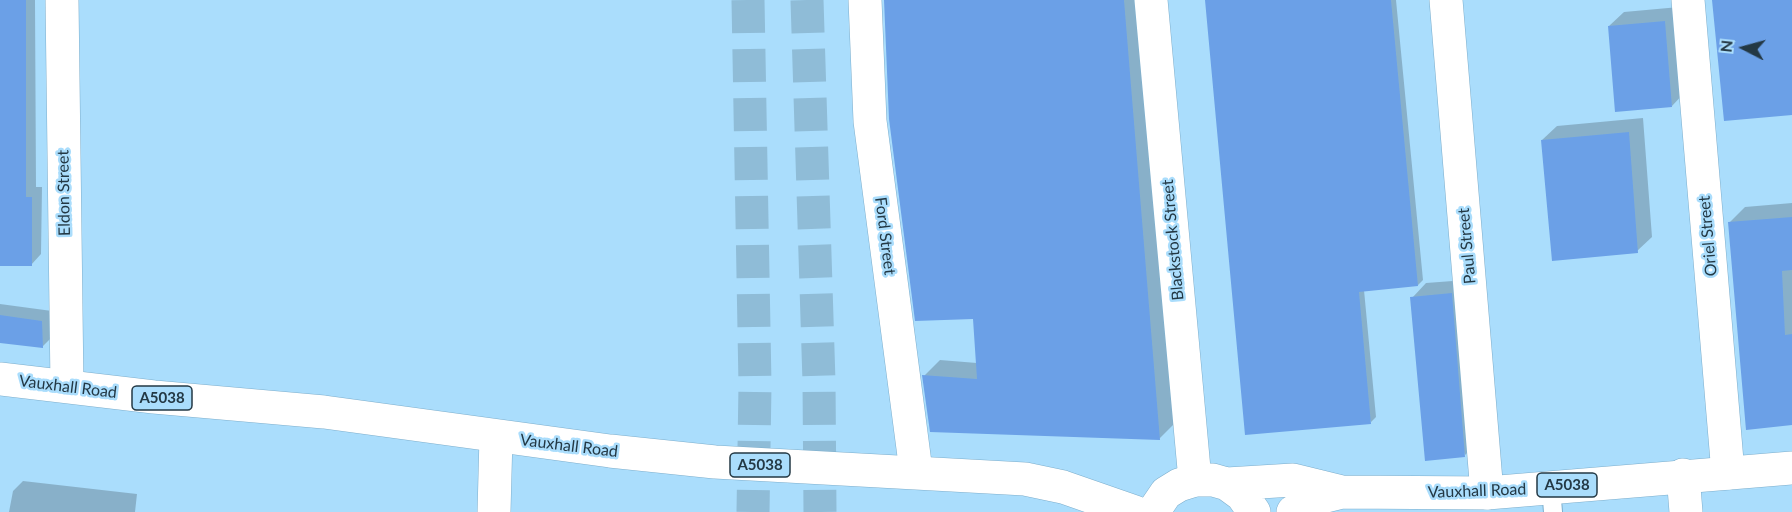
<!DOCTYPE html>
<html>
<head>
<meta charset="utf-8">
<style>
  body { margin:0 }
  #map { position:relative; width:1792px; height:512px; overflow:hidden; background:#aaddfc; font-family:Lato,sans-serif }
  canvas { display:block }
  .north { position:absolute; left:1714px; top:18px; width:60px; height:60px; -webkit-text-stroke:4px #aaddfc; paint-order:stroke; rotate:276deg; font-size:16px; font-weight:700; line-height:24px; text-align:center; color:#233844 }
  .north::after { content:''; display:block; margin:auto; width:21px; height:27px; background:#233844; clip-path:polygon(50% 0,100% 100%,50% 72%,0 100%) }
</style>
</head>
<body>
<div id="map">
<canvas width="1792" height="512"></canvas>
<div class="north">N</div>
</div>
<script>
const g = document.querySelector('canvas').getContext('2d');
g.lineJoin = 'round';
function paint(path, color) {
  g.fillStyle = color;
  g.fill(path, 'evenodd');
}
function toPath(rows) {
  const path = new Path2D();
  for (const r of rows) {
    path.moveTo(r[0], r[1]);
    for (let i = 2; i < r.length; i += 2) path.lineTo(r[i], r[i + 1]);
  }
  return path;
}
function trace(path, color, width, dash) {
  g.strokeStyle = color;
  g.lineWidth = width;
  g.lineCap = dash ? 'butt' : 'round';
  g.setLineDash(dash || []);
  g.stroke(path);
}
function drawText(font, color, halo, rows, align = 'center') {
  g.font = font + ' Lato,sans-serif';
  g.lineWidth = 5;
  g.setLineDash([]);
  g.textBaseline = 'middle';
  g.strokeStyle = halo;
  g.fillStyle = color;
  for (const [text, x, y, turn = 0] of rows) {
    g.save();
    g.translate(x, y);
    g.rotate((+turn || 0) * Math.PI / 180);
    g.textAlign = isNaN(turn) ? turn : align;
    if (halo) g.strokeText(text, 0, 0);
    g.fillText(text, 0, 0);
    g.restore();
  }
}
paint(toPath([
  [0,0,35,0,36,187,42,187,41,254,31,265,0,265],
  [886,0,1140,0,1175,423,1159,439,924,376,940,360,977,363,974,317],
  [1207,0,1396,0,1423,280,1418,285,1364,290,1376,417,1371,422],
  [1679,7,1686,91,1672,106,1609,26,1624,12],
  [1643,118,1652,237,1637,251,1542,140,1557,126],
  [1792,203,1792,424,1729,223,1745,207],
  [1466,280,1479,441,1465,455,1412,298,1426,283],
  [0,304,52,311,53,336,42,347,0,342],
  [23,481,137,494,135,512,9,512,13,491]
]), '#0003');
paint(toPath([
  [0,0,26,0,26,197,32,197,32,266,0,266],
  [884,0,1124,0,1160,440,930,432,922,375,977,379,973,319,915,321,889,119],
  [1205,0,1391,0,1418,286,1359,292,1371,424,1245,435],
  [1712,0,1792,0,1792,115,1724,121],
  [1665,21,1672,107,1615,112,1608,26],
  [1629,132,1638,253,1552,261,1541,140],
  [1792,217,1792,270,1782,271,1785,335,1792,334,1792,425,1746,430,1728,222],
  [1452,293,1465,457,1425,461,1410,297],
  [0,315,42,321,43,348,0,343]
]), '#6ba0e7');
trace(toPath([
  [748,0,755,385,753,512],
  [807,0,819,382,820,512]
]), '#8fbcd7', 33, [33, 16]);
const lane = toPath([
  [1551,487,1553,512]
]);
const street = toPath([
  [62,0,67,386],
  [865,0,870,121,916,471],
  [1151,0,1195,480],
  [1446,0,1487,493],
  [1688,0,1728,473],
  [1683,475,1686,512]
]);
const secondary = toPath([
  [494,512,496,437]
]);
const primary = toPath([
  [0,379,154,397,324,412,610,451,715,462,1025,479,1063,487,1135,512],
  [1227,484,1293,480,1342,492,1487,493,1792,468],
  [1153,512,1166,493,1179,485,1195,480,1213,480,1227,484,1242,495,1254,512],
  [1293,512,1318,498,1342,492]
]);
trace(lane, '#7daecc', 20);
trace(street, '#7daecc', 34);
trace(secondary, '#7daecc', 34);
trace(primary, '#7daecc', 34);
trace(lane, '#fff', 18);
trace(street, '#fff', 33);
trace(secondary, '#fff', 33);
trace(primary, '#fff', 33);
for (const [x, y, w] of [
  [162,398,60],
  [760,465,60],
  [1567,485,60]
]) {
  const box = new Path2D();
  box.roundRect(x - w / 2, y - 12, w, 24, 4.5);
  g.fillStyle = '#aaddfc';
  g.fill(box);
  trace(box, '#233844', 1.5);
}
drawText('bold 15px', '#233844', null, [
  ["A5038",162,398],
  ["A5038",760,465],
  ["A5038",1567,485]
]);
drawText('16px', '#233844', '#aaddfc', [
  ["Eldon Street",64,193,-91],
  ["Ford Street",885,236,83],
  ["Oriel Street",1708,236,-95],
  ["Blackstock Street",1173,240,-95],
  ["Paul Street",1467,246,-95],
  ["Vauxhall Road",68,387,7],
  ["Vauxhall Road",569,446,7],
  ["Vauxhall Road",1477,491,-2]
]);
</script>
</body>
</html>
